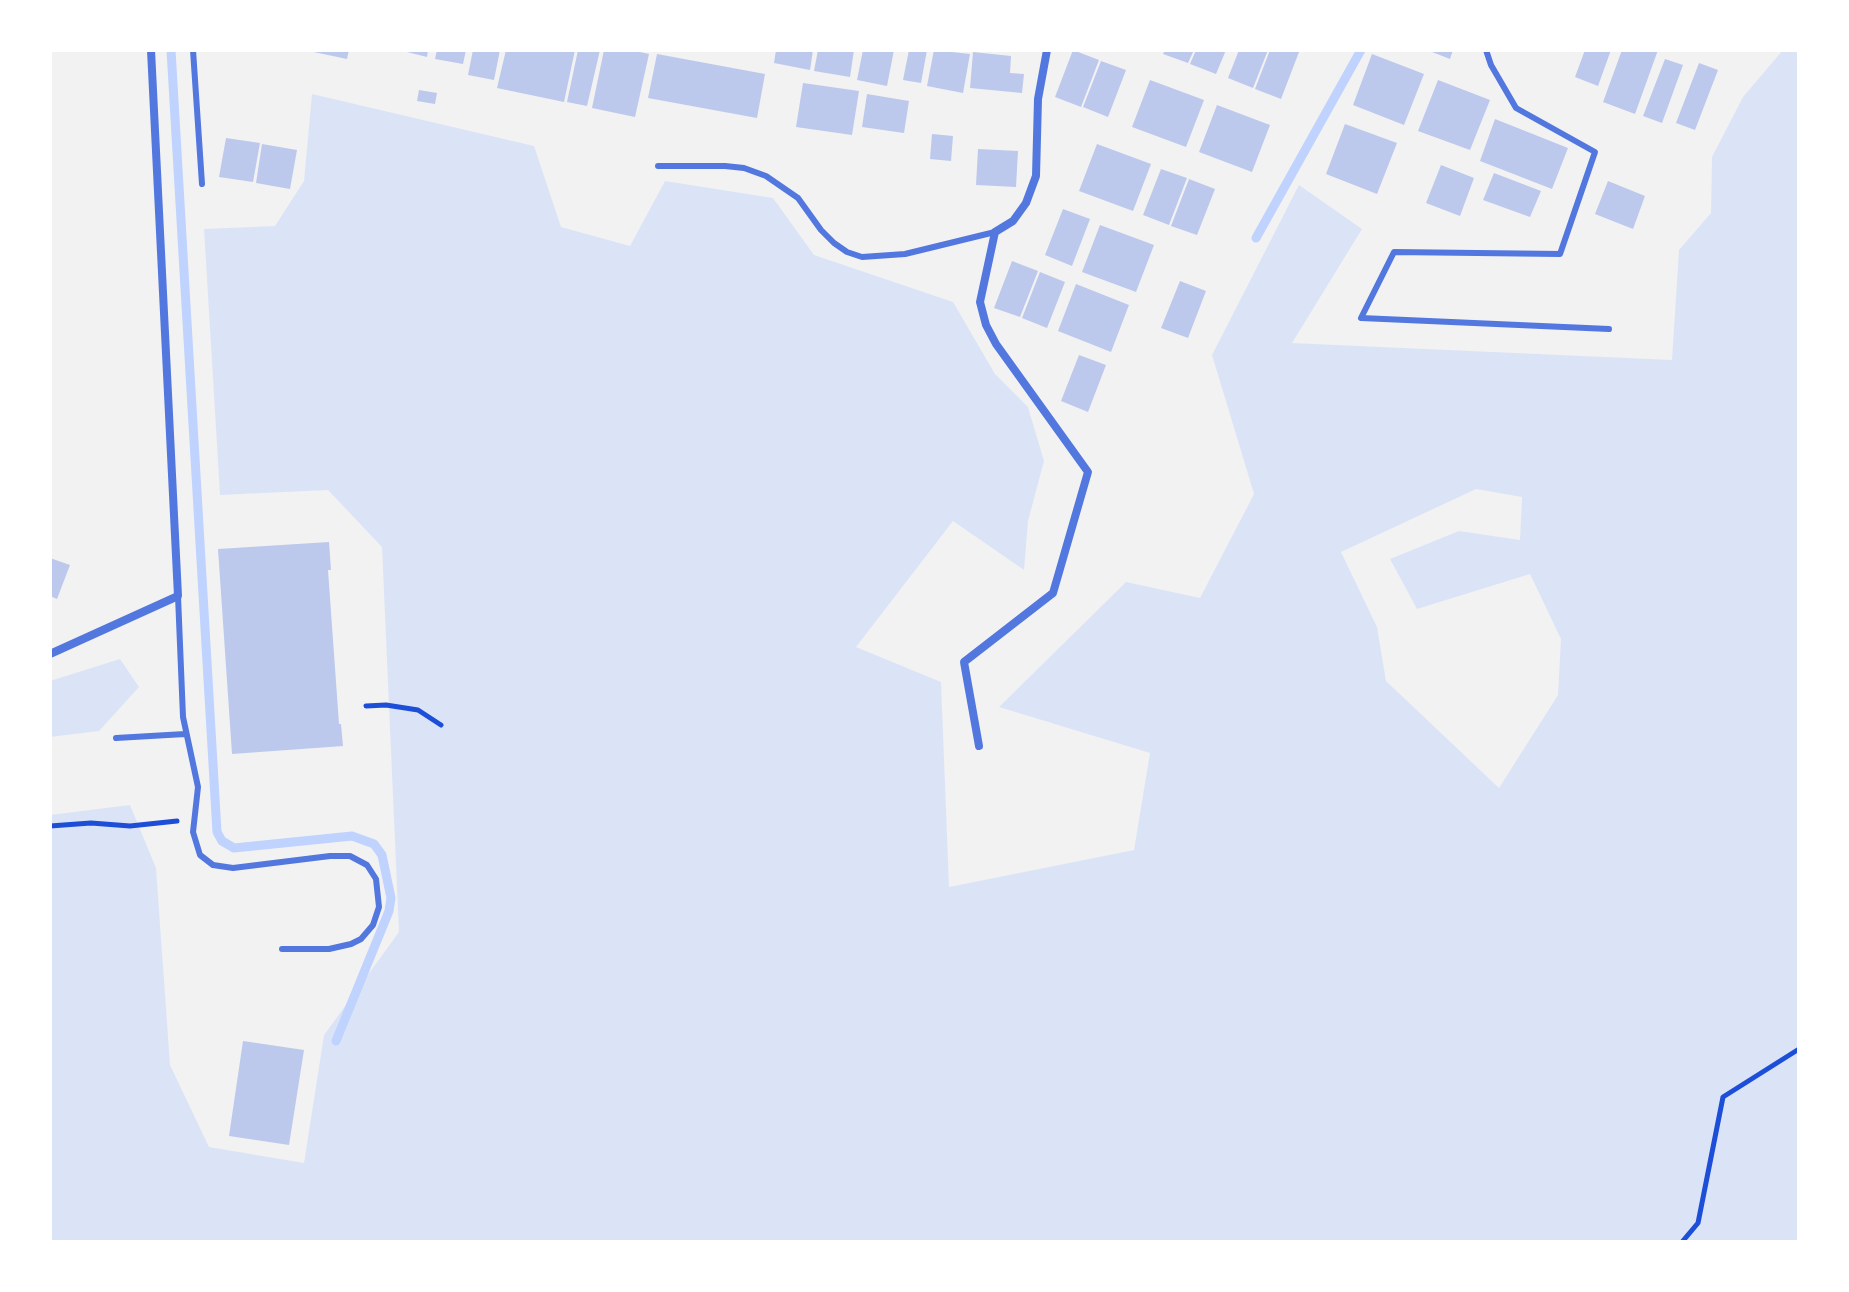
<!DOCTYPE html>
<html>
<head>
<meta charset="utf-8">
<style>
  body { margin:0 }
  #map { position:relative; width:1849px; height:1292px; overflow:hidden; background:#f2f2f2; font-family:Signika,sans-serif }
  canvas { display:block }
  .frame { position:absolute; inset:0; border:52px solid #fff; pointer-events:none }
</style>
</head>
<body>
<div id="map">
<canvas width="1849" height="1292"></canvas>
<div class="frame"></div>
</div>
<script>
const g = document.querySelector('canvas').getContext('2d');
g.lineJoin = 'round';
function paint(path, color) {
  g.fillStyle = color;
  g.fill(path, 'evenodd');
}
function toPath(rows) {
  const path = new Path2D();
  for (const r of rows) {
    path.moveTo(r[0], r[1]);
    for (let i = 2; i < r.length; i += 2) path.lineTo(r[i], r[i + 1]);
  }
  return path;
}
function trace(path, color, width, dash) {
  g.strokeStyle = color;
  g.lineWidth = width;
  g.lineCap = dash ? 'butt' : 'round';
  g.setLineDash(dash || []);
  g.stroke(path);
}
paint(toPath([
  [1783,50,1799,50,1799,1242,50,1242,50,815,130,805,156,868,170,1065,209,1147,304,1163,324,1035,399,932,382,547,328,490,220,495,204,229,275,226,304,181,312,94,534,146,561,227,630,246,665,181,773,198,814,255,953,302,995,374,1028,407,1044,461,1028,521,1024,570,953,521,856,647,941,682,949,887,1134,850,1150,753,999,707,1126,582,1200,598,1254,494,1212,355,1299,185,1362,229,1292,343,1672,360,1679,250,1711,213,1712,157,1743,97],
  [1476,489,1522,497,1520,540,1459,531,1390,559,1417,609,1530,574,1561,639,1558,695,1499,788,1386,681,1377,627,1341,552],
  [120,659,139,687,99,731,50,737,50,681]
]), '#dbe4f7');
trace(toPath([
  [171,50,217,832,222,841,234,848,352,836,374,844,382,855,391,898,389,911,336,1041],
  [1256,238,1361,50]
]), '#bfd3fe', 9);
paint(toPath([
  [304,50,349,50,347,59],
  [399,50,428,50,427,57],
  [437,50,466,50,463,64,435,59],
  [473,50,500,50,494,80,468,75],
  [506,50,575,50,564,102,497,88],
  [578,50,600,50,587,106,567,102],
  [604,50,631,50,649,54,635,117,592,108],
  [776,50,813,50,810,70,774,63],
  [818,50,854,50,850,77,814,71],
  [863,50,894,50,887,86,857,80],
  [909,50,927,50,921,83,903,80],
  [934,50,970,54,963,93,927,86],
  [1073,50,1099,60,1081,107,1055,97],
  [1165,50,1194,50,1188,63,1163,54],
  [1196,50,1226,50,1216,74,1190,64],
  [1239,50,1268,50,1253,88,1228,78],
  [1270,50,1299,52,1281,99,1255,89],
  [1427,50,1453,50,1450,59],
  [1585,50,1611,50,1598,86,1575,77],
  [1622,50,1658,50,1635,114,1603,102],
  [973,52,1011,56,1010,73,1024,74,1022,93,970,88],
  [657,54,765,74,757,118,648,98],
  [1372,54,1424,74,1404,125,1353,105],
  [1665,59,1683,65,1662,123,1643,116],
  [1101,61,1126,70,1108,117,1083,107],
  [1699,63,1718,70,1695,130,1676,123],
  [1150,80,1204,100,1186,147,1132,127],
  [1438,80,1490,100,1470,150,1418,131],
  [803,83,859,91,852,135,796,127],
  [419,90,437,93,435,104,417,101],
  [867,94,909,101,904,133,862,127],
  [1217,105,1270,125,1252,172,1199,152],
  [1495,119,1568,148,1552,189,1480,161],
  [1345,124,1397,143,1377,194,1326,174],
  [932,134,953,136,951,161,930,159],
  [226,138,260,143,253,182,219,177],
  [262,144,297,150,290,189,256,183],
  [1097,144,1151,164,1133,211,1079,191],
  [978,149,1018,151,1016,187,976,185],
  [1441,165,1474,178,1460,216,1426,203],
  [1161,169,1187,178,1169,225,1143,215],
  [1494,173,1541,191,1530,217,1483,200],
  [1189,179,1215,189,1197,235,1171,226],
  [1608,181,1645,196,1633,229,1595,214],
  [1063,209,1090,219,1072,266,1045,255],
  [1100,225,1154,245,1136,292,1082,272],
  [1012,261,1038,271,1020,317,994,308],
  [1040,272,1065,282,1047,328,1022,318],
  [1180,281,1206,291,1188,338,1161,328],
  [1076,284,1129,305,1111,352,1058,331],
  [1079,355,1106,365,1088,412,1061,401],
  [329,542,331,570,328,570,339,724,341,724,343,746,232,754,218,549],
  [50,558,70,565,57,599,50,596],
  [243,1041,304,1050,289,1145,229,1136]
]), '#bdc9ec');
trace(toPath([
  [366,706,386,705,418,710,441,725],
  [50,826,91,823,130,826,177,821],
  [1682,1242,1698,1223,1723,1097,1799,1049]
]), '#1d4ed8', 5);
trace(toPath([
  [193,50,202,184],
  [1486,50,1491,65,1516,108,1595,152,1560,254,1394,252,1361,318,1609,329],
  [658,166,725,166,744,168,766,176,798,198,821,230,834,243,847,252,862,257,905,254,995,232],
  [178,596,183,717,198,787,193,832,200,855,213,865,233,868,330,856,350,856,367,865,376,879,379,907,373,925,361,939,351,944,329,949,282,949],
  [116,738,185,734]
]), '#5277de', 6);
trace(toPath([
  [50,654,178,596,151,50],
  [979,746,964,662,1053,593,1088,472,996,344,986,325,980,302,995,232,1013,221,1026,203,1036,176,1038,99,1047,50]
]), '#5277de', 8);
</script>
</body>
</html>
